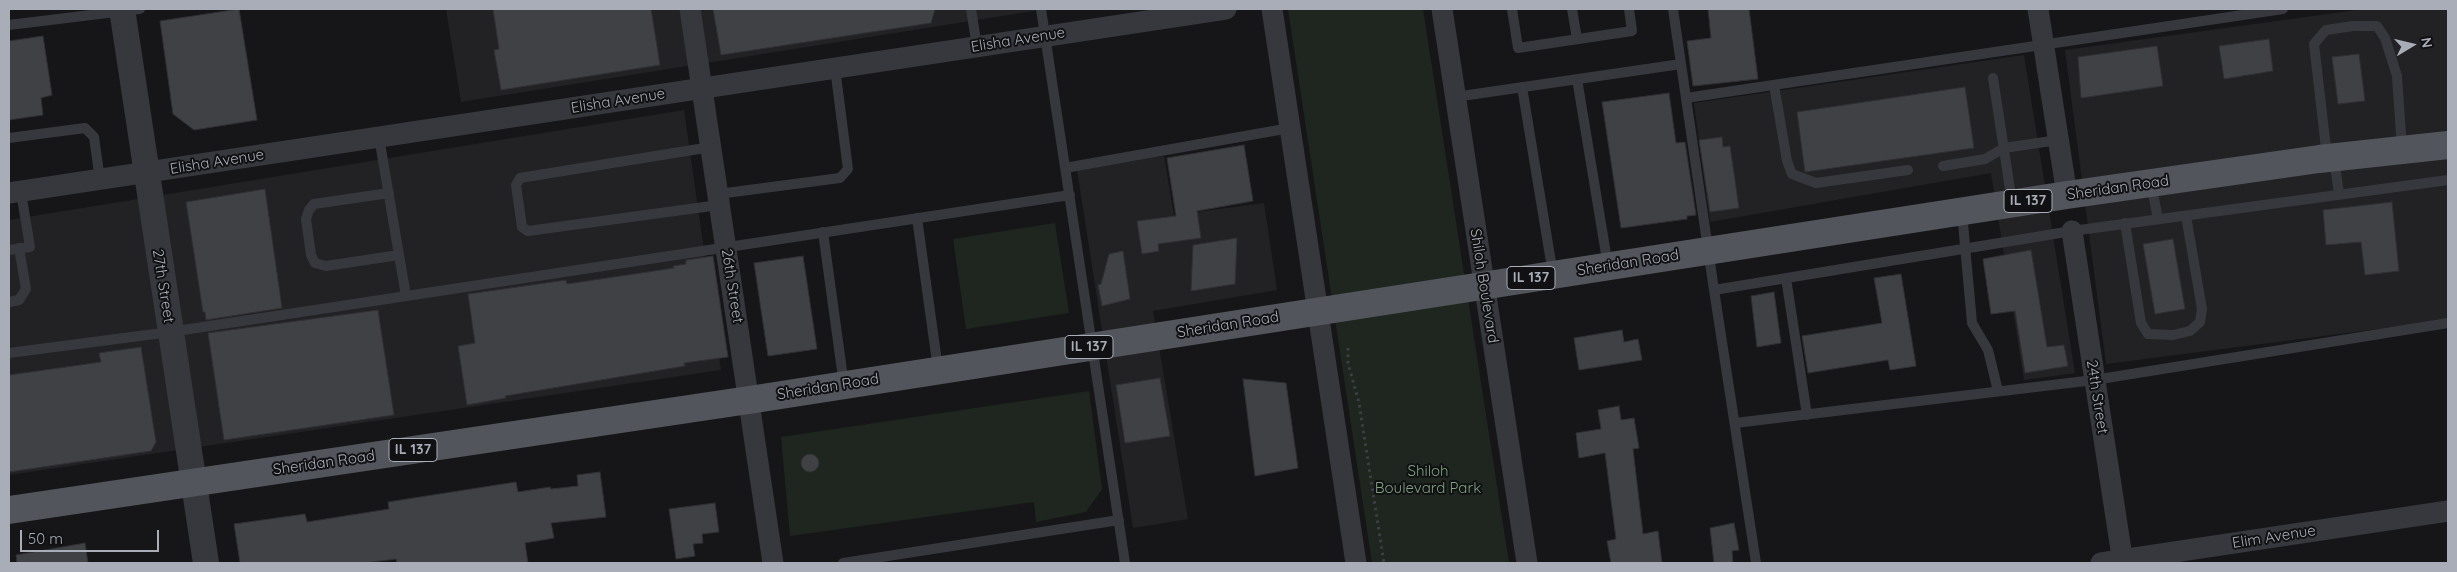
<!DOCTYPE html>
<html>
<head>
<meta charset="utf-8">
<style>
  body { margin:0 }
  #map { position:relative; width:2457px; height:572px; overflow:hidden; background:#161618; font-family:Quicksand,sans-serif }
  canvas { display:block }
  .frame { position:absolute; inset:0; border:10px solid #a8adb8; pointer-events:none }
  .north { position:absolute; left:2387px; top:20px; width:50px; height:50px; -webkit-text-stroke:4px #111113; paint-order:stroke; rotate:81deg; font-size:14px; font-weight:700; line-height:20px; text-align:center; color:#a8adb8 }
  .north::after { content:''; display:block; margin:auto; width:18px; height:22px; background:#a8adb8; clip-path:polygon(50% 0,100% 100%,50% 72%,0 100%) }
  .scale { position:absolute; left:20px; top:530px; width:139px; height:22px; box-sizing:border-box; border:2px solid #a8adb8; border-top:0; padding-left:6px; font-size:15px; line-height:18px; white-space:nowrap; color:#a8adb8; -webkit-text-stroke:4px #111113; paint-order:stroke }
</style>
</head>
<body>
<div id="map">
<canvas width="2457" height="572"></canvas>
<div class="frame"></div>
<div class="north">N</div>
<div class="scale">50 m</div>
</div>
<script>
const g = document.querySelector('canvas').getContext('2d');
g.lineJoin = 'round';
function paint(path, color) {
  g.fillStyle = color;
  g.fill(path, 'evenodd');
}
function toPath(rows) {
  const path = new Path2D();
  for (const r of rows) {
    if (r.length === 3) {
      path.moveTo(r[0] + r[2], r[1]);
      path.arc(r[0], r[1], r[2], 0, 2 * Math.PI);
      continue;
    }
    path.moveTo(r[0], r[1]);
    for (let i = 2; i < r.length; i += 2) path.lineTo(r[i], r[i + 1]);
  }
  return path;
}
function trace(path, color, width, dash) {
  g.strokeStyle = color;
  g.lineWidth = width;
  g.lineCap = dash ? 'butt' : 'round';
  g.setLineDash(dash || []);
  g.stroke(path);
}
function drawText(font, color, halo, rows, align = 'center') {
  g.font = font + ' Quicksand,sans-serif';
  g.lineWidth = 4;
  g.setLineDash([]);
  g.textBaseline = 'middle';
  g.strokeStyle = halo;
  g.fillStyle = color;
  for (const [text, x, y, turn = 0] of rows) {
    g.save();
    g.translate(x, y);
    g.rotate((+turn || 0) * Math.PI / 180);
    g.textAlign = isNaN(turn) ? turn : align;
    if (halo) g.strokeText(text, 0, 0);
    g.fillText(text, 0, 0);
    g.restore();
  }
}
paint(toPath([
  [446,9,1046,9,461,102],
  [2364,9,2448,9,2448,320,2106,364,2065,50],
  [2024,55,2075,373,2024,380,1991,173,1710,222,1694,103],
  [684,110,721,370,9,475,9,220],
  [1164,156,1174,215,1264,203,1277,290,1153,311,1188,519,1133,528,1077,170]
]), '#222225');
paint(toPath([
  [1288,9,1423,9,1509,563,1372,563],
  [1055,223,1069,313,966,329,953,239],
  [1089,391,1102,489,1086,512,1036,522,1034,502,790,536,781,437]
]), '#1e261f');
const building = toPath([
  [239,9,257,120,194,130,173,114,160,21,239,9],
  [493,9,651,9,660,65,501,90,494,50,499,49,493,9],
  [713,9,935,9,931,23,721,55,713,9],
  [1708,9,1749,9,1758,79,1693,86,1687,41,1711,38,1708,9],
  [43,36,52,95,41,98,43,115,9,120,9,41,43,36],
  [2269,39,2273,71,2224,79,2219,46,2269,39],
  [2157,46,2163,86,2081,98,2078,57,2157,46],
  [2359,54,2365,101,2338,104,2332,57,2359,54],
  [1965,87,1974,148,1805,172,1797,112,1965,87],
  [1669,93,1676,143,1685,142,1696,215,1687,216,1687,219,1621,228,1602,102,1669,93],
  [1722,137,1723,147,1730,146,1739,208,1710,212,1699,140,1722,137],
  [1244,145,1253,201,1197,211,1201,238,1158,244,1159,251,1142,254,1137,221,1176,216,1167,158,1244,145],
  [265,189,282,308,206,320,205,312,203,312,186,202,265,189],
  [2392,202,2399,271,2365,275,2361,242,2326,245,2323,210,2392,202],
  [1237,238,1235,284,1191,291,1193,245,1237,238],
  [2173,239,2185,309,2155,314,2143,244,2173,239],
  [2031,250,2047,347,2064,345,2068,366,2025,373,2015,311,1991,314,1983,259,2031,250],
  [1123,251,1130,299,1102,306,1098,285,1101,284,1109,254,1123,251],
  [713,256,728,357,684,363,685,366,505,396,506,398,467,405,458,346,475,343,468,294,566,280,567,284,674,268,673,266,686,264,686,260,713,256],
  [803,256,817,349,768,356,754,263,803,256],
  [1901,274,1916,366,1890,370,1888,360,1808,373,1802,336,1882,323,1874,278,1901,274],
  [1774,292,1781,343,1757,347,1751,296,1774,292],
  [378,310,394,415,224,440,208,333,378,310],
  [1622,330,1624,342,1638,339,1642,360,1579,370,1574,338,1622,330],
  [141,347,156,442,151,451,9,472,9,375,101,362,99,353,141,347],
  [1160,378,1170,436,1125,443,1116,385,1160,378],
  [1243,379,1286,383,1298,468,1255,476,1243,379],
  [1619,406,1621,420,1634,418,1639,448,1633,449,1643,534,1658,531,1662,563,1611,563,1607,541,1616,539,1605,453,1579,458,1576,433,1601,429,1598,410,1619,406],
  [810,463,9],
  [600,472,606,517,551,523,554,538,525,543,528,563,397,563,396,559,364,563,240,563,234,524,305,514,307,522,389,509,388,502,516,482,518,492,550,487,551,489,578,486,577,475,600,472],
  [715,503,719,532,702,534,703,543,693,544,695,556,676,559,669,509,715,503],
  [1734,523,1739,550,1732,551,1733,563,1714,563,1710,528,1734,523],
  [85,543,88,563,17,563,16,555,85,543]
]);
paint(building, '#404145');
trace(building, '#303034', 1);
trace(toPath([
  [1348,348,1348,363,1359,403,1384,563]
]), '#3d3f44', 3, [2.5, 4]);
trace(toPath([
  [971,9,977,47],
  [1041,9,1125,563],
  [1512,9,1518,48,1632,31,1629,9],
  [1572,9,1577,39],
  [1673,9,1714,290,2072,231,2448,180],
  [9,25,140,9],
  [1993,78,2012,202],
  [1577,79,1608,266],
  [1774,85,1787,161,1792,174,1816,183,1908,170],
  [1522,87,1553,274],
  [1455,97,1681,64],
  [1686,98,2283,9],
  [379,137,406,296],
  [9,138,85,128,94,137,100,180],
  [711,147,520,178,516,185,522,227,528,231,719,205],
  [2327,157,2314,44,2326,30,2353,26,2377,26,2385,38,2397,76,2402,149],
  [2334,158,2339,194],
  [1943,166,1985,159,2004,148,2058,140],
  [1065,168,1290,128],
  [2151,183,2158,219],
  [389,193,314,204,309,210,306,219,311,255,315,263,326,266,399,255],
  [718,194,840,178,848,169,835,68],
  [1962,212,1972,323,1988,350,1998,391],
  [917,218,938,369],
  [2125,223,2141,323,2148,334,2173,335,2190,331,2200,322,2202,309,2186,216],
  [823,232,844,385],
  [9,250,30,247,21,192],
  [1786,278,1807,415],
  [1714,290,1756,563],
  [9,302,19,300,26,289,19,248],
  [9,353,170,332,1070,195],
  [1735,423,2094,380,2448,323],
  [843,563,1119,520]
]), '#37383d', 10);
trace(toPath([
  [690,9,773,563],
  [1272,9,1356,563],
  [1442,9,1527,563],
  [2038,9,2067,195],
  [9,193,1226,9],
  [2072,231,2123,563],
  [2101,563,2448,511]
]), '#37383d', 21);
trace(toPath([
  [122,9,206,563]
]), '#37383d', 26);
trace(toPath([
  [9,510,749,400,2067,195,2319,159,2448,145]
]), '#53555c', 28);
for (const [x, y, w] of [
  [2028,201,48],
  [1531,278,48],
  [1089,347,48],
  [413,450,48]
]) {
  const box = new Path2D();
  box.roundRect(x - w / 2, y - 11.5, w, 23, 4);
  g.fillStyle = '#111113';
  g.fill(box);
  trace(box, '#a8adb8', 1);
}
drawText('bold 14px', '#a8adb8', null, [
  ["IL 137",2028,201],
  ["IL 137",1531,278],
  ["IL 137",1089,347],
  ["IL 137",413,450]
]);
drawText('15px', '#a8adb8', '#111113', [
  ["Elisha Avenue",1018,40,-9],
  ["Elisha Avenue",618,101,-9],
  ["Elisha Avenue",217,162,-9],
  ["Sheridan Road",2118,188,-8],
  ["Sheridan Road",1628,263,-9],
  ["27th Street",163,286,81],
  ["26th Street",732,286,81],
  ["Shiloh Boulevard",1484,286,81],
  ["Sheridan Road",1228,325,-9],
  ["Sheridan Road",828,387,-9],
  ["24th Street",2097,397,81],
  ["Sheridan Road",324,463,-8],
  ["Elim Avenue",2274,537,-9]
]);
drawText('15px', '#7fa381', '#111113', [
  ["Shiloh",1428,471],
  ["Boulevard Park",1428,488]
]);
</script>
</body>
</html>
